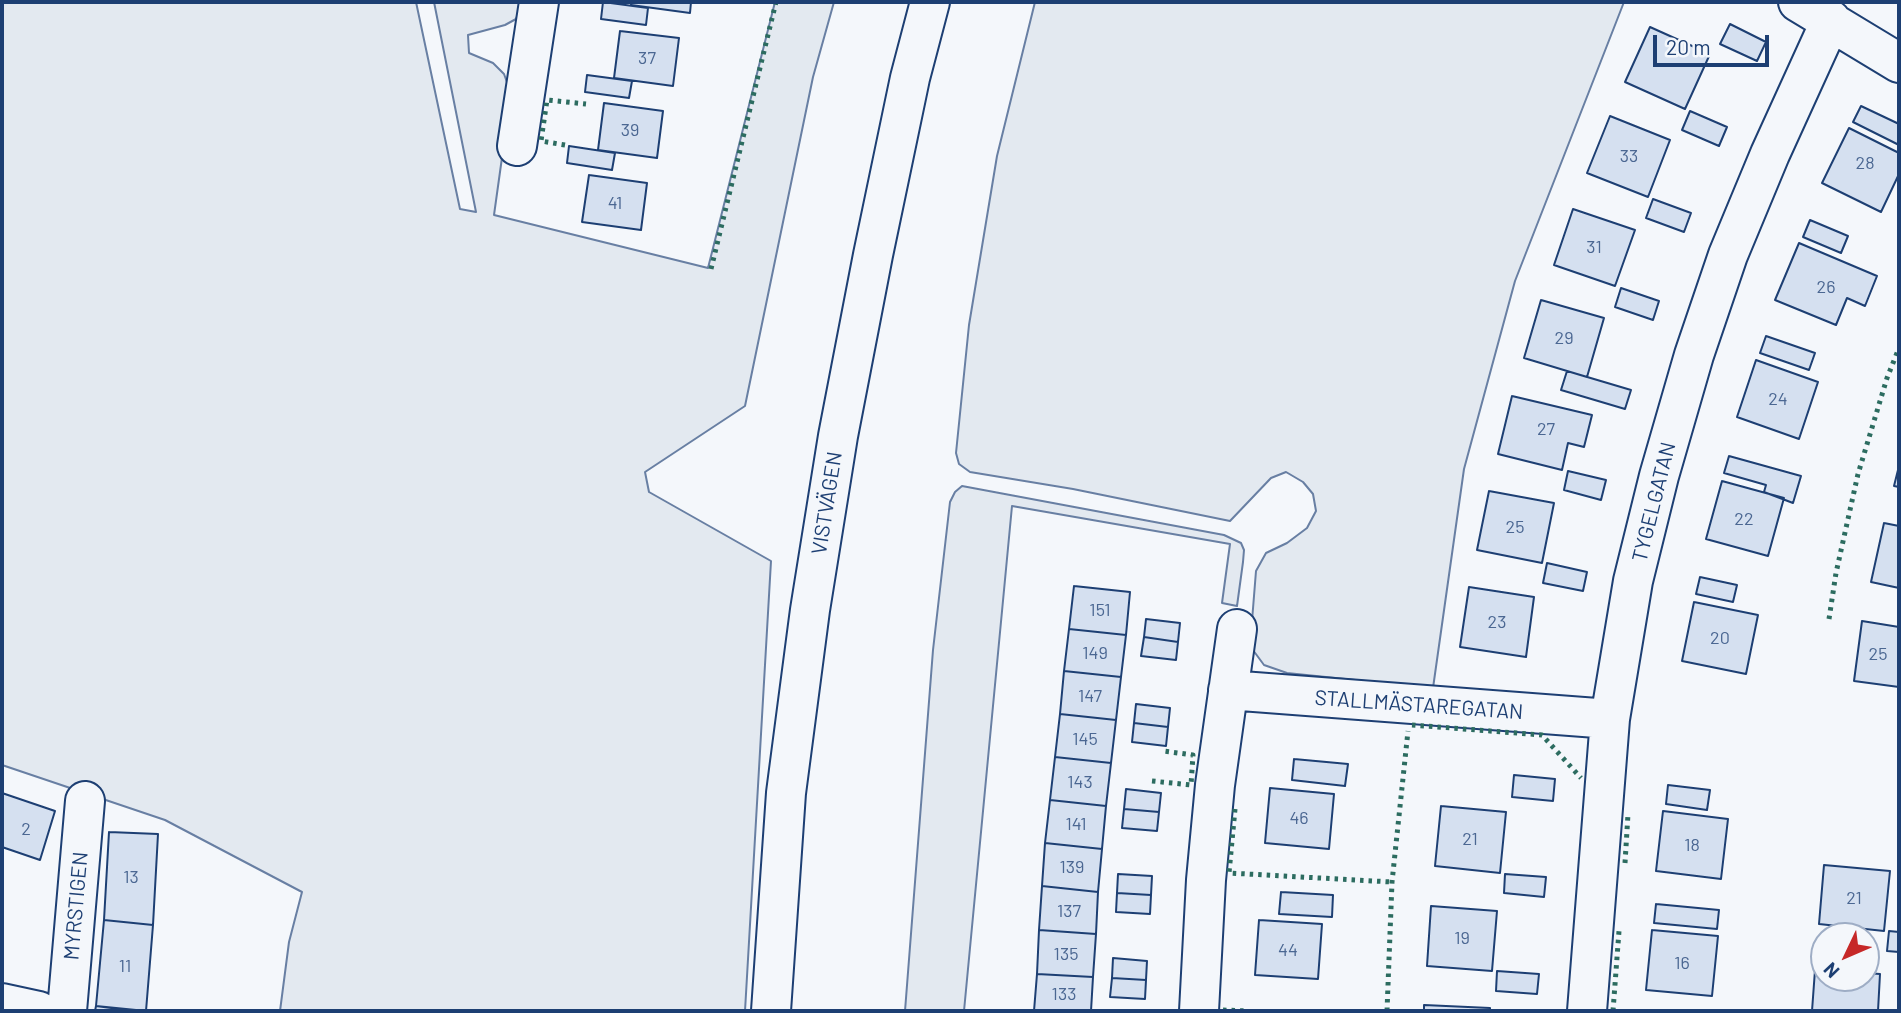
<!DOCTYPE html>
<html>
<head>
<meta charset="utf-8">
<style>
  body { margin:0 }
  #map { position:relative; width:1901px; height:1013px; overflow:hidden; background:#f4f7fb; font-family:Barlow,sans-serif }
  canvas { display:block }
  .frame { position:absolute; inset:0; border:4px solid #1d3f73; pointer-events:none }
  .north { position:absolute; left:1810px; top:922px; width:70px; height:70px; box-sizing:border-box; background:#f4f7fb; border:2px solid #9eadc5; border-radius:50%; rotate:226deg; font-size:19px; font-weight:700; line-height:28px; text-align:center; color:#1d3f73 }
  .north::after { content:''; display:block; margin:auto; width:24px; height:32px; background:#c62828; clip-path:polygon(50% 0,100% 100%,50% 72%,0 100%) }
  .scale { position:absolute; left:1653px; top:35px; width:116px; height:32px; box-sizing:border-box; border:4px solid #1d3f73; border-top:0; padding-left:9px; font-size:21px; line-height:24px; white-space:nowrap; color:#1d3f73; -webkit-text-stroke:5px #f4f7fb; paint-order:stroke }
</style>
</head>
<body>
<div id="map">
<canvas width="1901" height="1013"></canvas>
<div class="frame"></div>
<div class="north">N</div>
<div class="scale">20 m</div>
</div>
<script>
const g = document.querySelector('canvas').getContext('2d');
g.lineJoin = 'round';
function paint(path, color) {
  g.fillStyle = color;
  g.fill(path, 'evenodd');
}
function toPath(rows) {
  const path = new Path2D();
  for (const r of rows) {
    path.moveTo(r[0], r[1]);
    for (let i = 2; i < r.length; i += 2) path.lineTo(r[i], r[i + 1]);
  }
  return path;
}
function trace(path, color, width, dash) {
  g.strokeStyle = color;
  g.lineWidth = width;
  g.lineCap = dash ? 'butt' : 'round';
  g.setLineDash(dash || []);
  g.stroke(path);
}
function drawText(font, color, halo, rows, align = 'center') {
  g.font = font + ' Barlow,sans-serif';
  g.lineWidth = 5;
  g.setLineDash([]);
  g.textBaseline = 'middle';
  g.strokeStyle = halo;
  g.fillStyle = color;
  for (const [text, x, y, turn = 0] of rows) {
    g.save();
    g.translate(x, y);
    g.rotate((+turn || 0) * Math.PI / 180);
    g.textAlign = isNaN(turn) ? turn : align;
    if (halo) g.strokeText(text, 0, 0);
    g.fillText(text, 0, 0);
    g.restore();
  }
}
const green = toPath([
  [2,2,416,2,460,209,476,212,434,2,523,2,516,19,505,25,468,35,469,53,493,63,504,74,511,93,494,215,708,268,775,2,834,2,813,77,745,406,645,472,649,492,771,561,745,1011,280,1011,289,942,302,892,165,820,2,765,2,2],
  [1035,2,1624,2,1515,281,1464,469,1433,688,1287,673,1264,665,1250,646,1256,571,1266,553,1287,543,1307,528,1316,511,1313,494,1303,482,1286,472,1271,478,1230,521,1073,489,970,472,959,464,956,453,969,325,997,156,1035,2],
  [962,486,1224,535,1241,543,1244,550,1243,562,1237,606,1222,603,1230,544,1012,506,964,1011,905,1011,933,650,950,502,955,492,962,486]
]);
paint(green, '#e3e9f0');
trace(green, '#687fa3', 2);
const building = toPath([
  [603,2,648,8,646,25,601,19,603,2],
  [632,2,691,2,690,13,631,5,632,2],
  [1730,24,1766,42,1757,61,1720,44,1730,24],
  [1650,27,1710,54,1685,109,1625,82,1650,27],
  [620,31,679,38,673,86,614,78,620,31],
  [587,75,632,81,629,98,585,92,587,75],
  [604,103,663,111,657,158,598,150,604,103],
  [1861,106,1899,124,1899,145,1853,122,1861,106],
  [1690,111,1727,127,1719,146,1682,130,1690,111],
  [1610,116,1670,140,1648,197,1587,173,1610,116],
  [1849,128,1899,153,1899,174,1881,212,1822,183,1849,128],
  [569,146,615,153,612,170,567,163,569,146],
  [589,175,647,183,641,230,582,222,589,175],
  [1653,199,1691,213,1684,232,1646,218,1653,199],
  [1573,209,1635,230,1615,286,1554,265,1573,209],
  [1810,220,1848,236,1841,253,1803,237,1810,220],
  [1799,243,1877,276,1865,306,1847,298,1836,325,1775,300,1799,243],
  [1621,288,1659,301,1653,320,1615,307,1621,288],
  [1541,300,1604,318,1587,377,1524,358,1541,300],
  [1766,336,1815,353,1809,370,1760,353,1766,336],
  [1756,360,1818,382,1799,439,1737,417,1756,360],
  [1567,371,1631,390,1625,409,1561,390,1567,371],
  [1512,396,1592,415,1584,447,1568,443,1562,470,1498,454,1512,396],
  [1729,456,1801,476,1793,503,1764,492,1766,485,1724,473,1729,456],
  [1899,466,1899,487,1894,486,1899,466],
  [1568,471,1606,480,1601,500,1564,490,1568,471],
  [1722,481,1784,498,1768,556,1706,539,1722,481],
  [1489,491,1554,503,1542,563,1477,550,1489,491],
  [1884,523,1899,526,1899,588,1871,582,1884,523],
  [1547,563,1587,572,1583,591,1543,583,1547,563],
  [1700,577,1737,585,1733,602,1696,594,1700,577],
  [1074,586,1130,592,1126,635,1069,629,1074,586],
  [1469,587,1534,597,1526,657,1460,647,1469,587],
  [1694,602,1758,615,1746,674,1682,661,1694,602],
  [1146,619,1180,623,1178,642,1144,637,1146,619],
  [1862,621,1899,627,1899,687,1854,681,1862,621],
  [1069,629,1126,635,1121,677,1064,671,1069,629],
  [1144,637,1178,642,1176,660,1141,656,1144,637],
  [1064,671,1121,677,1116,720,1060,714,1064,671],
  [1136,704,1170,708,1168,727,1134,723,1136,704],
  [1060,714,1116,720,1111,763,1055,757,1060,714],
  [1134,723,1168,727,1166,746,1132,742,1134,723],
  [1055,757,1111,763,1106,806,1050,800,1055,757],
  [1294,759,1348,764,1345,786,1292,780,1294,759],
  [1514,775,1555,779,1553,801,1512,797,1514,775],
  [1668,785,1710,790,1707,810,1666,804,1668,785],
  [1270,788,1334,794,1329,849,1265,843,1270,788],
  [1126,789,1161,793,1159,812,1124,809,1126,789],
  [2,793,55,811,40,860,2,847,2,793],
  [1050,800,1106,806,1102,849,1045,843,1050,800],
  [1441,806,1506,812,1500,873,1435,866,1441,806],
  [1124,809,1159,812,1157,831,1122,828,1124,809],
  [1663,811,1728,819,1721,879,1656,871,1663,811],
  [109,832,158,834,153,925,104,920,109,832],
  [1045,843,1102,849,1098,892,1042,886,1045,843],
  [1824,865,1890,871,1884,931,1819,924,1824,865],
  [1118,874,1152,876,1151,895,1117,893,1118,874],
  [1505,874,1546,877,1544,897,1504,893,1505,874],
  [1042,886,1098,892,1096,934,1039,930,1042,886],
  [1281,892,1333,895,1332,917,1279,914,1281,892],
  [1117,893,1151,895,1150,914,1116,912,1117,893],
  [1656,904,1719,910,1717,929,1654,923,1656,904],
  [1431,906,1497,911,1492,971,1427,966,1431,906],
  [104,920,153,925,146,1011,96,1006,104,920],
  [1259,920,1322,924,1318,979,1255,975,1259,920],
  [1039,930,1096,934,1093,977,1037,974,1039,930],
  [1652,930,1718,936,1712,996,1646,990,1652,930],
  [1889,931,1899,932,1899,952,1887,951,1889,931],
  [1113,958,1147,961,1146,980,1112,978,1113,958],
  [1815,970,1824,970,1824,978,1866,978,1866,973,1880,974,1878,1011,1812,1011,1815,970],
  [1497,971,1539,974,1537,994,1496,991,1497,971],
  [1037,974,1093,977,1091,1011,1034,1011,1037,974],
  [1112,978,1146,980,1145,999,1110,997,1112,978],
  [1424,1005,1490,1008,1490,1011,1424,1011,1424,1005],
  [96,1006,134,1011,95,1011,96,1006]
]);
paint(building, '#d5e0f0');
trace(building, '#1d3f73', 2);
const minor = toPath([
  [1798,2,1899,63],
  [517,146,539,2],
  [1228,690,1610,719],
  [2,1003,39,1011],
  [67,1011,85,801],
  [1199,1011,1206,880,1215,785,1237,629],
  [1587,1011,1610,719,1633,581,1659,476,1694,355,1728,255,1770,154,1831,20]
]);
const major = toPath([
  [771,1011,786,793,810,610,838,436,873,255,910,78,930,2]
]);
trace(minor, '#1d3f73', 42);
trace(major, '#1d3f73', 42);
trace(minor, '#f4f7fb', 38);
trace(major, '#f4f7fb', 38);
trace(toPath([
  [565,145,541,141,547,100,586,104],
  [711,269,776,2],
  [1829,619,1836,573,1858,474,1887,378,1899,348],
  [1412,725,1542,735,1581,778],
  [1152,781,1191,785,1193,755,1163,751],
  [1235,809,1229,873,1392,882],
  [1625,863,1628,814],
  [1223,1010,1248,1011],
  [1387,1011,1392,882,1408,731],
  [1613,1011,1619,931]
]), '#2c6c60', 5, [3.5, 5]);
drawText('18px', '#4b6792', null, [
  ["37",647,58],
  ["39",630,130],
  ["33",1629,156],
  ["28",1865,163],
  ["41",615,203],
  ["31",1594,247],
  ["26",1826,287],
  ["29",1564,338],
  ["24",1778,399],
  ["27",1546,429],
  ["22",1744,519],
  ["25",1515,527],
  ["151",1100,610],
  ["23",1497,622],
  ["20",1720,638],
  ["149",1095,653],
  ["25",1878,654],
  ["147",1090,696],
  ["145",1085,739],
  ["143",1080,782],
  ["46",1299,818],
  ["141",1076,824],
  ["2",26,829],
  ["21",1470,839],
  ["18",1692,845],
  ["139",1072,867],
  ["13",131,877],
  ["21",1854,898],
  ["137",1069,911],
  ["19",1462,938],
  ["44",1288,950],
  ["135",1066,954],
  ["16",1682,963],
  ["11",125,966],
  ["133",1064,994]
]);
drawText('21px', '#1d3f73', '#f4f7fb', [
  ["TYGELGATAN",1654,502,-76],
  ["VISTVÄGEN",827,503,-81],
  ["STALLMÄSTAREGATAN",1419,705,4],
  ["MYRSTIGEN",76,906,-85]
]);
</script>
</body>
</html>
